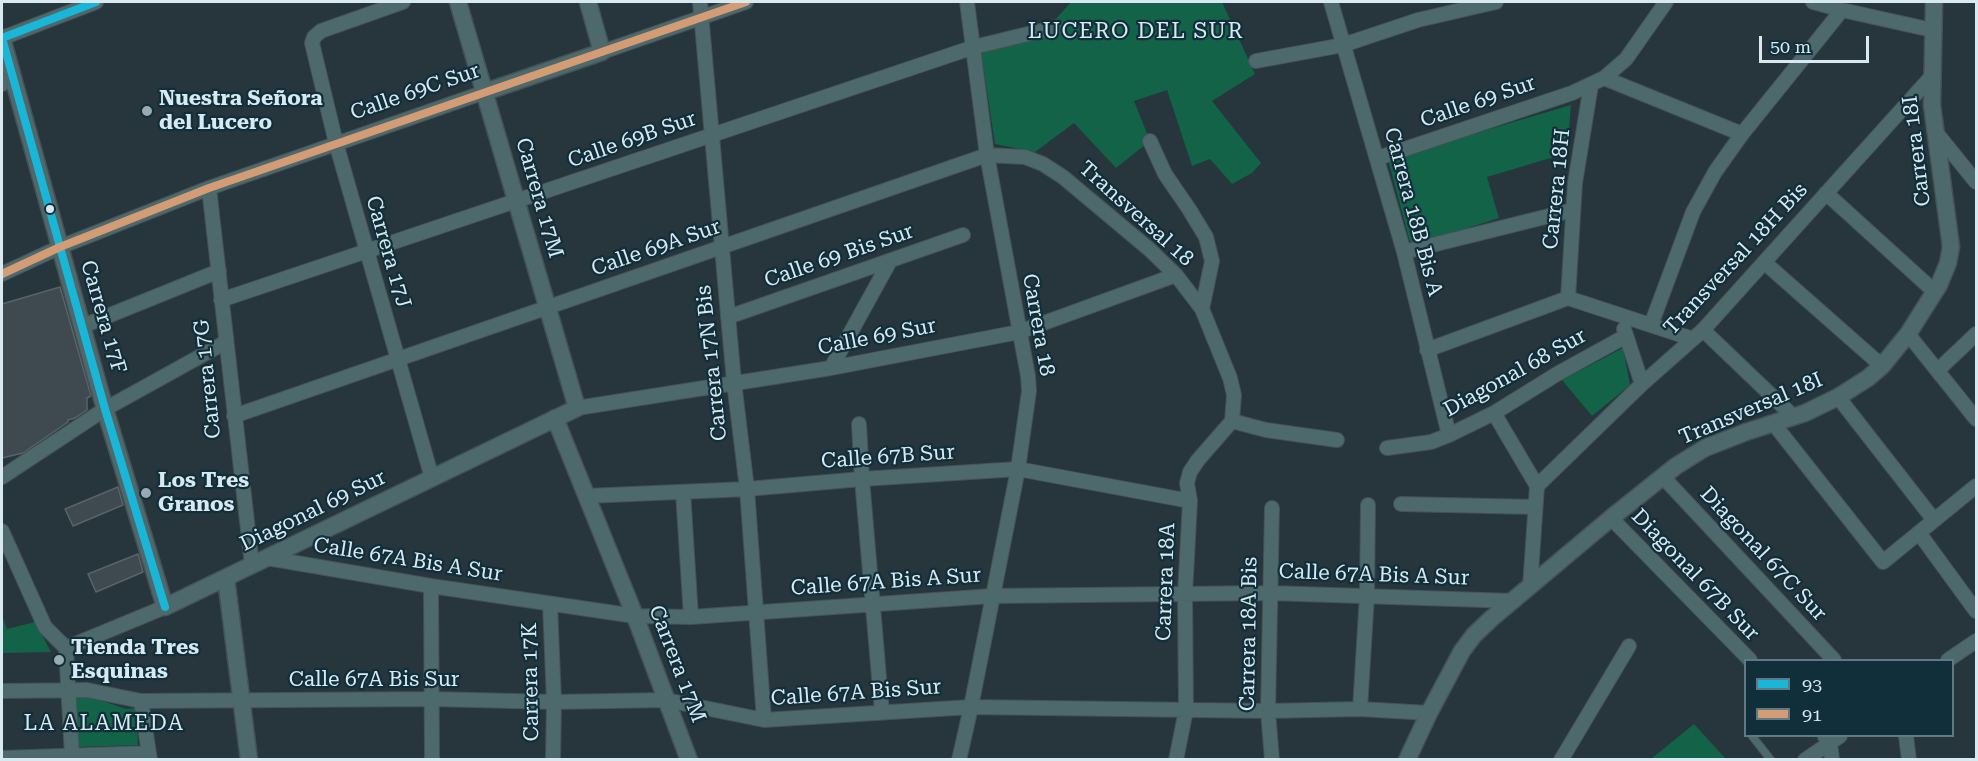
<!DOCTYPE html>
<html>
<head>
<meta charset="utf-8">
<style>
  body { margin:0 }
  #map { position:relative; width:1978px; height:761px; overflow:hidden; background:#26363c; font-family:"Roboto Serif",serif }
  canvas { display:block }
  .frame { position:absolute; inset:0; border:3px solid #d8e9f1; pointer-events:none }
  .legend { position:absolute; left:1744px; top:659px; width:210px; height:78px; box-sizing:border-box; background:#112e3b; border:2px solid #617984; margin:0; padding:8px 10px; list-style:none; font-size:18px; color:#d8e9f1 }
  .legend li { display:flex; align-items:center; gap:12px; height:30px }
  .legend b { width:30px; border:2px solid #617984 }
  .scale { position:absolute; left:1759px; top:36px; width:110px; height:27px; box-sizing:border-box; border:3px solid #d8e9f1; border-top:0; padding-left:8px; font-size:18px; line-height:21px; white-space:nowrap; color:#d8e9f1; -webkit-text-stroke:4px #112e3b; paint-order:stroke }
</style>
</head>
<body>
<div id="map">
<canvas width="1978" height="761"></canvas>
<div class="frame"></div>
<ul class="legend">
<li><b style="height:8px;background:#1ab6d8"></b>93</li>
<li><b style="height:8px;background:#d39c74"></b>91</li>
</ul>
<div class="scale">50 m</div>
</div>
<script>
const g = document.querySelector('canvas').getContext('2d');
g.lineJoin = 'round';
function paint(path, color) {
  g.fillStyle = color;
  g.fill(path, 'evenodd');
}
function toPath(rows) {
  const path = new Path2D();
  for (const r of rows) {
    path.moveTo(r[0], r[1]);
    for (let i = 2; i < r.length; i += 2) path.lineTo(r[i], r[i + 1]);
  }
  return path;
}
function trace(path, color, width, dash) {
  g.strokeStyle = color;
  g.lineWidth = width;
  g.lineCap = dash ? 'butt' : 'round';
  g.setLineDash(dash || []);
  g.stroke(path);
}
function drawText(font, color, halo, rows, align = 'center') {
  g.font = font + ' "Roboto Serif",serif';
  g.lineWidth = 4.5;
  g.setLineDash([]);
  g.textBaseline = 'middle';
  g.strokeStyle = halo;
  g.fillStyle = color;
  for (const [text, x, y, turn = 0] of rows) {
    g.save();
    g.translate(x, y);
    g.rotate((+turn || 0) * Math.PI / 180);
    g.textAlign = isNaN(turn) ? turn : align;
    if (halo) g.strokeText(text, 0, 0);
    g.fillText(text, 0, 0);
    g.restore();
  }
}
paint(toPath([
  [1071,2,1222,2,1255,74,1212,101,1261,163,1252,173,1232,184,1210,159,1192,166,1167,90,1134,101,1150,141,1116,168,1074,123,1035,152,995,144,980,45,1055,20],
  [1571,105,1567,153,1487,177,1499,218,1411,246,1388,159],
  [1623,348,1630,385,1592,416,1562,380],
  [2,615,7,629,35,622,51,652,2,653],
  [85,695,126,709,136,708,138,745,77,747,75,696],
  [1694,724,1726,759,1651,759]
]), '#126347');
const building = toPath([
  [60,287,91,396,87,398,87,410,75,418,68,420,68,422,23,453,2,458,2,304,60,287],
  [118,487,123,505,73,526,65,509,118,487],
  [138,554,143,572,96,592,88,574,138,554]
]);
paint(building, '#3f4950');
trace(building, '#59636a', 1.5);
const service = toPath([
  [1752,736,1771,760]
]);
const minor = toPath([
  [403,2,321,31,314,37,312,43,336,143,432,478],
  [700,2,734,382,747,489,764,720],
  [1331,2,1404,252,1449,435],
  [1813,2,1842,10,1932,30],
  [2,38,96,2],
  [602,52,746,2],
  [1256,61,1343,45,1418,20,1496,2],
  [1604,78,1742,134],
  [2,84,13,77],
  [1934,130,1976,182],
  [1150,141,1165,174,1189,209,1206,237,1212,261,1202,309],
  [1378,158,1572,93,1604,78,1626,59,1666,2],
  [209,188,252,565],
  [1826,193,1935,292],
  [1404,252,1573,210],
  [1764,262,1882,366],
  [2,274,60,247,209,188,485,92],
  [1568,298,1575,183,1591,85],
  [221,300,974,47,1057,27],
  [728,317,963,235],
  [1651,325,1693,212,1715,172,1742,134,1842,10],
  [83,326,219,271],
  [1624,329,1642,384],
  [1703,330,1794,417],
  [1908,334,1976,419],
  [1427,350,1568,298,1693,339],
  [831,368,890,261],
  [1938,370,1976,334],
  [1838,397,1934,520],
  [577,408,831,368,1019,332,1176,275],
  [1494,413,1537,486,1530,587],
  [234,416,987,155,1025,157,1043,164,1063,177,1149,249,1176,275,1202,309,1230,378,1234,395,1232,421,1198,460,1190,472,1187,483,1190,501,1185,594,1186,710,1176,760],
  [1232,421,1266,430,1337,440],
  [1773,423,1883,562,1976,486],
  [859,424,862,479,882,712],
  [1387,448,1431,442,1449,435,1494,413,1557,374,1626,336],
  [2,477,105,409,226,342],
  [1663,477,1834,660],
  [1537,486,1642,384,1703,330,1931,77],
  [683,492,691,617],
  [586,496,747,489,862,479,1018,469,1190,501],
  [1401,504,1535,507],
  [1611,518,1750,660],
  [2,531,45,627,66,648,72,756],
  [1919,533,1976,611],
  [267,558,431,586,635,616,691,617,992,596,1270,593,1514,601],
  [431,586,432,760],
  [550,604,554,702,553,760],
  [66,648,165,607],
  [1948,660,1976,641],
  [2,691,87,690,141,701,432,699,554,702,666,700,764,720,971,707,1268,711,1360,709,1429,713],
  [141,701,150,760],
  [1360,709,1367,595,1368,505],
  [1906,736,1909,760],
  [1825,737,1830,742,1832,760],
  [2,758,149,753],
  [959,760,971,707,1018,469,1029,391,1028,376,987,155,967,2],
  [1272,760,1268,711,1272,508],
  [1561,760,1629,646],
  [1805,760,1840,736]
]);
const tertiary = toPath([
  [2,38,105,409,165,607,577,408,458,2],
  [485,92,602,52,588,2],
  [555,418,635,616,689,760],
  [226,578,249,760],
  [1407,760,1429,713,1462,651,1474,635,1492,618,1611,518,1676,466,1705,448,1746,432,1805,413,1838,397,1868,378,1882,366,1908,334,1939,285,1948,263,1951,247,1932,105,1934,2]
]);
trace(service, '#445257', 9);
trace(minor, '#445257', 16);
trace(tertiary, '#445257', 19);
trace(service, '#4d696b', 7);
trace(minor, '#4d696b', 14);
trace(tertiary, '#4d696b', 16);
trace(toPath([
  [96,2,2,38,105,409,165,607]
]), '#1ab6d8', 8);
trace(toPath([
  [2,274,60,247,209,188,746,2]
]), '#d39c74', 8);
for (const [x, y, r, color] of [
  [147,111,6,"#9aaab2"],
  [50,209,5,"#d8e9f1"],
  [146,493,6,"#9aaab2"],
  [59,660,6,"#9aaab2"]
]) {
  const dot = new Path2D();
  dot.arc(x, y, r, 0, 2 * Math.PI);
  g.fillStyle = color;
  g.fill(dot);
  trace(dot, '#112e3b', 2);
}
drawText('21px', '#d8e9f1', '#112e3b', [
  ["Calle 69C Sur",415,92,-19],
  ["Calle 69 Sur",1478,102,-19],
  ["Calle 69B Sur",632,140,-19],
  ["Carrera 18I",1917,151,-97],
  ["Carrera 18H",1557,189,-84],
  ["Carrera 17M",539,198,74],
  ["Carrera 18B Bis A",1413,212,75],
  ["Transversal 18",1136,214,42],
  ["Calle 69A Sur",656,248,-19],
  ["Carrera 17J",388,252,74],
  ["Calle 69 Bis Sur",839,256,-19],
  ["Transversal 18H Bis",1736,259,-47],
  ["Carrera 17F",103,317,74],
  ["Carrera 18",1038,325,80],
  ["Calle 69 Sur",877,337,-11],
  ["Carrera 17N Bis",712,363,-96],
  ["Diagonal 68 Sur",1515,373,-29],
  ["Carrera 17G",208,379,-96],
  ["Transversal 18I",1751,409,-23],
  ["Calle 67B Sur",888,457,-4],
  ["Diagonal 69 Sur",313,511,-26],
  ["Diagonal 67C Sur",1763,554,47],
  ["Calle 67A Bis A Sur",408,560,9],
  ["Calle 67A Bis A Sur",1374,575,2],
  ["Diagonal 67B Sur",1695,575,46],
  ["Calle 67A Bis A Sur",886,582,-4],
  ["Carrera 18A",1166,582,-88],
  ["Carrera 18A Bis",1249,634,-89],
  ["Carrera 17M",677,664,69],
  ["Calle 67A Bis Sur",374,680],
  ["Carrera 17K",531,682,-91],
  ["Calle 67A Bis Sur",856,693,-4]
]);
drawText('bold 21px', '#d8e9f1', '#112e3b', [
  ["Nuestra Señora",159,99],
  ["del Lucero",159,123],
  ["Los Tres",158,481],
  ["Granos",158,505],
  ["Tienda Tres",71,648],
  ["Esquinas",71,672]
], 'left');
g.letterSpacing = '1.5px';
drawText('22px', '#d8e9f1', '#112e3b', [
  ["LUCERO DEL SUR",1136,32],
  ["LA ALAMEDA",104,724]
]);
g.letterSpacing = '0px';
</script>
</body>
</html>
